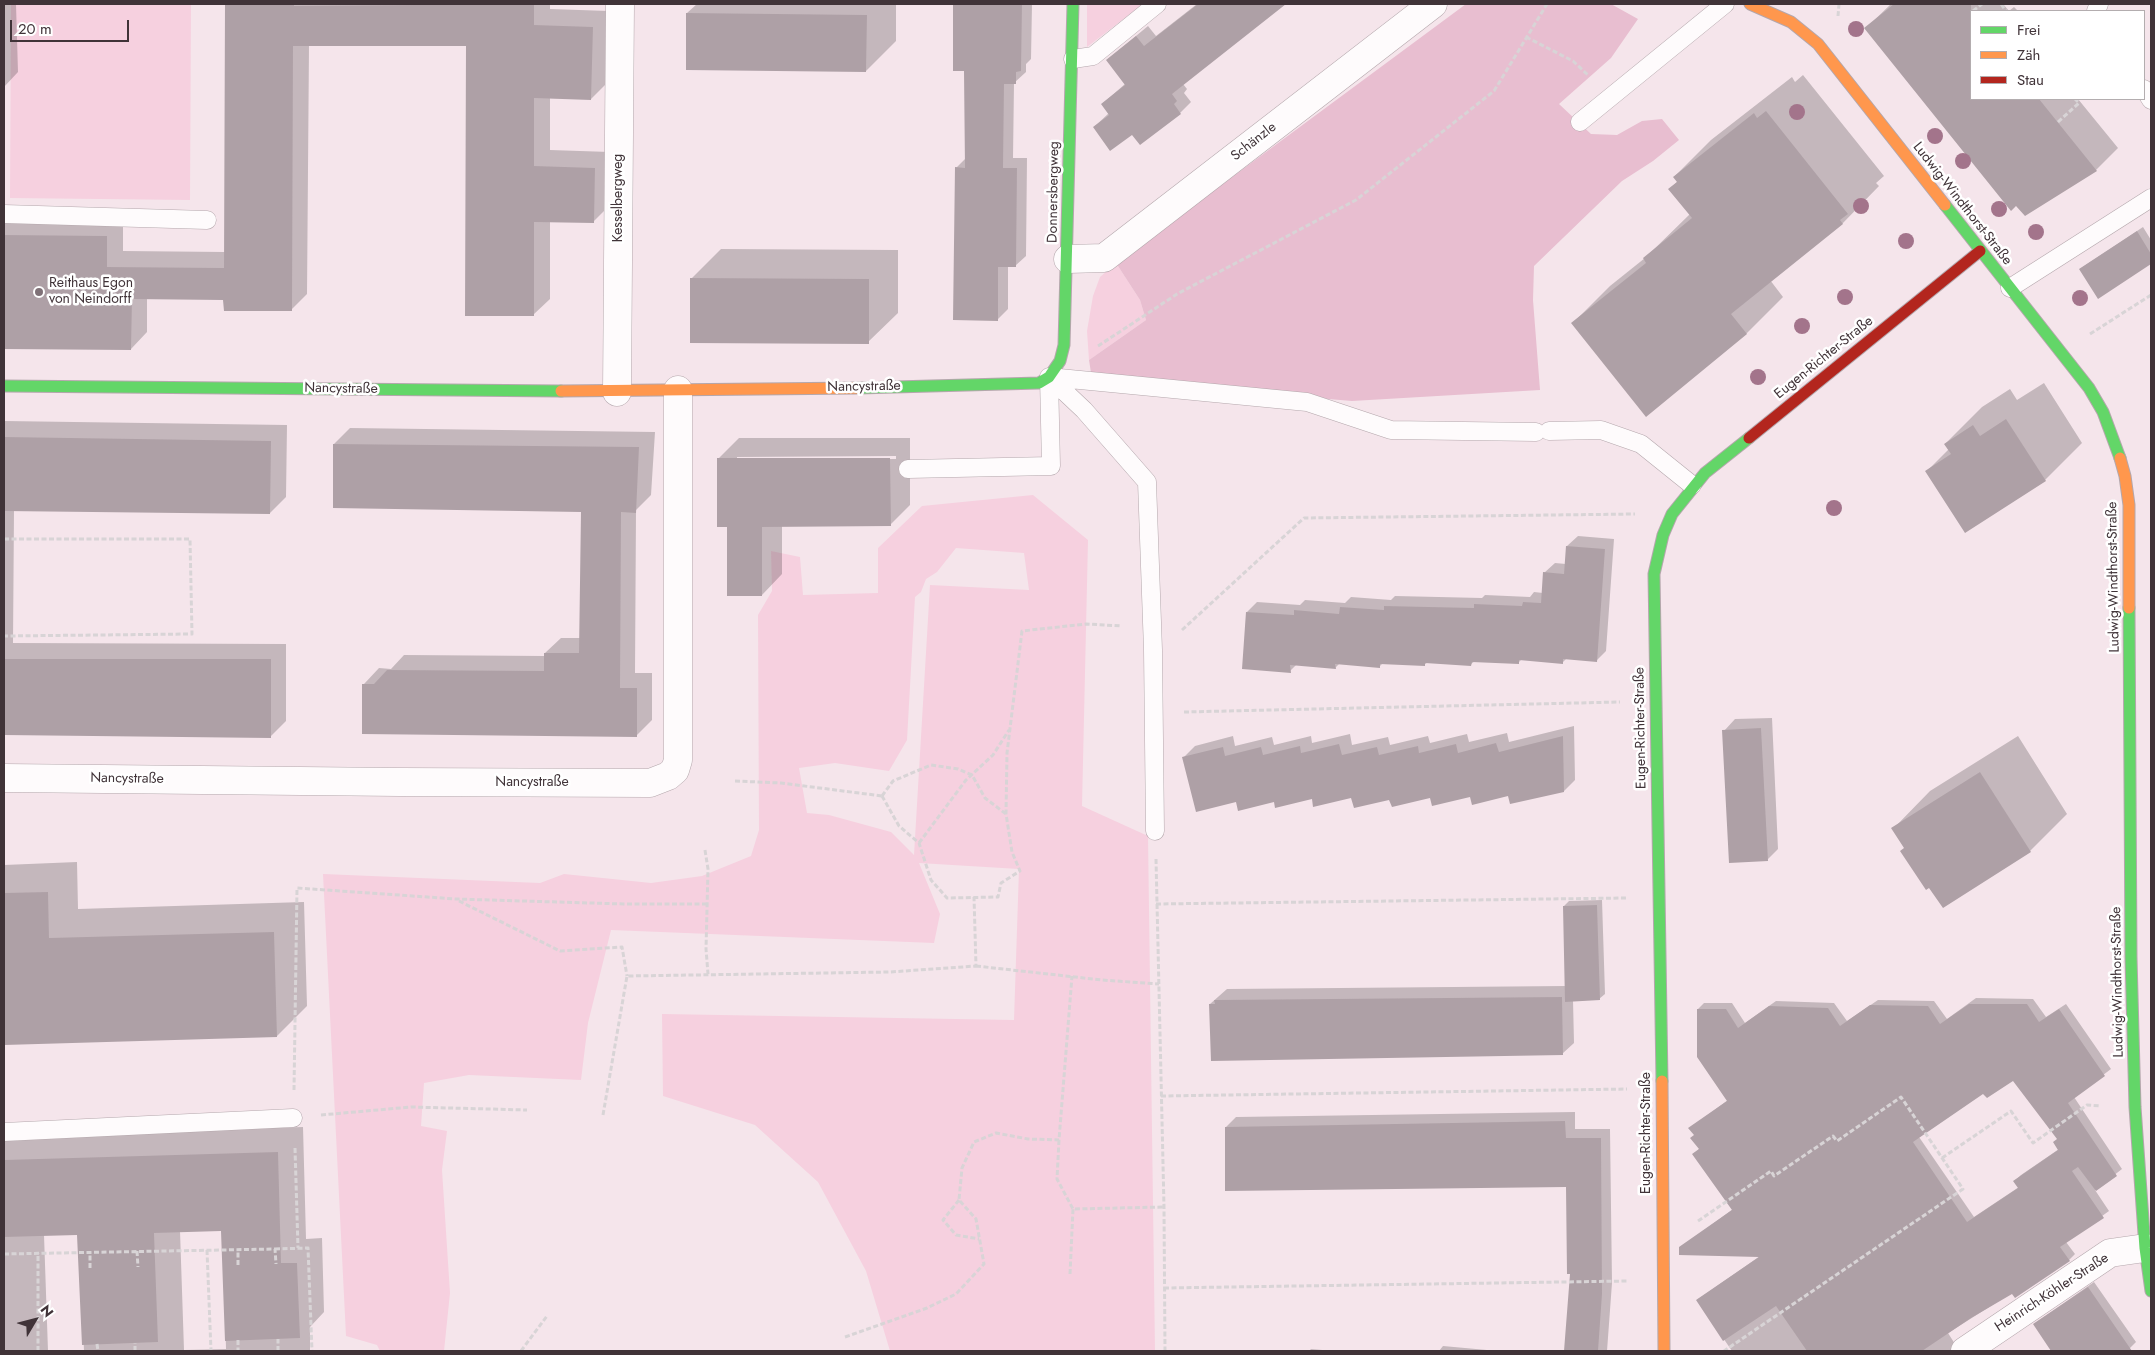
<!DOCTYPE html>
<html>
<head>
<meta charset="utf-8">
<style>
  body { margin:0 }
  #map { position:relative; width:2155px; height:1355px; overflow:hidden; background:#f5e5eb; font-family:Jost,sans-serif }
  canvas { display:block }
  .frame { position:absolute; inset:0; border:5px solid #403338; pointer-events:none }
  .legend { position:absolute; left:1970px; top:10px; width:175px; height:90px; box-sizing:border-box; background:#fff; border:1px solid #b3adaf; margin:0; padding:6px 9px; list-style:none; font-size:15px; color:#403338 }
  .legend li { display:flex; align-items:center; gap:10px; height:25px }
  .legend b { width:25px; border:1px solid #b3adaf }
  .north { position:absolute; left:10px; top:1295px; width:50px; height:50px; -webkit-text-stroke:4px #fff; paint-order:stroke; rotate:53deg; font-size:14px; font-weight:700; line-height:20px; text-align:center; color:#403338 }
  .north::after { content:''; display:block; margin:auto; width:18px; height:22px; background:#403338; clip-path:polygon(50% 0,100% 100%,50% 72%,0 100%) }
  .scale { position:absolute; left:10px; top:20px; width:119px; height:22px; box-sizing:border-box; border:2px solid #403338; border-top:0; padding-left:6px; font-size:15px; line-height:18px; white-space:nowrap; color:#403338; -webkit-text-stroke:4px #fff; paint-order:stroke }
</style>
</head>
<body>
<div id="map">
<canvas width="2155" height="1355"></canvas>
<div class="frame"></div>
<ul class="legend">
<li><b style="height:6px;background:#63d668"></b>Frei</li>
<li><b style="height:6px;background:#ff974d"></b>Zäh</li>
<li><b style="height:6px;background:#b3261e"></b>Stau</li>
</ul>
<div class="north">N</div>
<div class="scale">20 m</div>
</div>
<script>
const g = document.querySelector('canvas').getContext('2d');
g.lineJoin = 'round';
function paint(path, color) {
  g.fillStyle = color;
  g.fill(path, 'evenodd');
}
function toPath(rows) {
  const path = new Path2D();
  for (const r of rows) {
    path.moveTo(r[0], r[1]);
    for (let i = 2; i < r.length; i += 2) path.lineTo(r[i], r[i + 1]);
  }
  return path;
}
function trace(path, color, width, dash) {
  g.strokeStyle = color;
  g.lineWidth = width;
  g.lineCap = dash ? 'butt' : 'round';
  g.setLineDash(dash || []);
  g.stroke(path);
}
function drawText(font, color, halo, rows, align = 'center') {
  g.font = font + ' Jost,sans-serif';
  g.lineWidth = 5;
  g.setLineDash([]);
  g.textBaseline = 'middle';
  g.strokeStyle = halo;
  g.fillStyle = color;
  for (const [text, x, y, turn = 0] of rows) {
    g.save();
    g.translate(x, y);
    g.rotate((+turn || 0) * Math.PI / 180);
    g.textAlign = isNaN(turn) ? turn : align;
    if (halo) g.strokeText(text, 0, 0);
    g.fillText(text, 0, 0);
    g.restore();
  }
}
paint(toPath([
  [11,4,191,4,190,200,10,198],
  [1087,4,1143,4,1087,47],
  [1116,263,1140,300,1146,320,1089,360,1087,331,1093,296,1100,277],
  [1033,495,1088,540,1082,806,1148,836,1155,1351,890,1351,866,1271,818,1182,755,1125,663,1096,662,1014,1014,1020,1019,869,919,863,940,914,934,943,611,930,588,1023,581,1080,469,1075,424,1083,421,1126,447,1131,442,1170,450,1293,444,1351,380,1351,377,1345,346,1336,323,874,540,883,564,874,651,883,702,876,751,856,759,830,758,615,772,591,771,551,800,557,803,595,878,593,878,548,922,506],
  [956,548,1024,553,1029,590,930,585,914,855,891,832,829,815,807,813,799,768,835,763,889,771,907,740,915,597,921,592,926,579,937,572]
]), '#f6d0df');
paint(toPath([
  [1466,4,1611,4,1638,19,1611,58,1559,104,1591,134,1617,135,1642,121,1662,119,1679,140,1653,161,1622,181,1534,266,1533,300,1540,390,1352,401,1092,379,1089,360,1146,320,1140,300,1116,263]
]), '#e8bed0');
paint(toPath([
  [4,4,16,4,18,72,4,87],
  [227,4,550,4,550,9,609,11,607,83,591,99,550,98,550,150,610,152,609,206,593,222,550,221,550,299,533,315,467,45,309,45,307,294,291,310,225,298,147,298,147,332,131,349,4,347,4,219,123,221,123,251,225,252],
  [697,4,896,4,896,41,866,71,687,13],
  [956,4,1032,4,1031,59,1026,64,1026,72,1014,83,1013,158,1027,158,1026,256,1015,266,1008,266,1008,309,997,320,956,168,966,158,966,70,955,70],
  [1197,4,1202,7,1206,4,1284,4,1183,84,1187,89,1184,93,1191,102,1180,113,1140,144,1132,133,1094,127,1109,113,1102,104,1125,84,1107,60,1148,26,1156,36],
  [1891,4,2003,4,2009,11,2014,7,2018,11,1971,11,1971,99,2078,99,2118,148,2096,170,2025,215,1866,28],
  [1803,75,1884,176,1876,183,1879,186,1842,224,1770,280,1783,297,1746,334,1573,323,1610,286,1645,258,1690,214,1670,189,1678,181,1674,177,1711,140,1792,77,1795,82],
  [2143,227,2151,240,2151,262,2098,297,2080,269],
  [721,249,898,250,898,313,868,342,691,279],
  [2044,383,2082,443,2045,480,1926,472,1949,449,1945,444,1982,407,2010,389,2017,400],
  [4,421,287,425,286,497,270,513,14,510,13,643,286,644,286,721,270,737,4,734],
  [350,428,655,432,651,495,636,510,635,673,652,673,652,720,636,736,364,684,379,668,391,669,404,655,545,656,545,653,561,638,581,638,582,510,334,444],
  [739,438,910,438,910,505,890,525,782,525,782,574,762,595,728,525,718,459],
  [896,456,896,459,737,460,737,457],
  [1578,536,1614,539,1606,651,1596,661,1567,658,1562,663,1522,659,1518,663,1475,661,1471,664,1428,662,1424,665,1383,663,1379,667,1340,663,1335,668,1297,664,1290,671,1247,612,1257,602,1300,605,1305,600,1345,603,1351,597,1391,600,1395,596,1482,598,1485,595,1530,597,1534,592,1543,593,1544,573,1555,563,1566,564,1567,546],
  [1772,718,1778,849,1767,860,1724,731,1735,719],
  [1574,726,1575,780,1564,791,1390,799,1352,796,1237,800,1184,757,1195,746,1233,736,1235,746,1272,737,1274,745,1311,736,1312,743,1350,734,1352,745,1388,737,1390,745,1428,736,1430,743,1467,734,1469,742,1507,733,1509,742],
  [2018,736,2067,814,2030,851,1930,886,1893,829,1930,791],
  [77,862,78,909,304,902,307,1006,277,1036,4,1043,4,865],
  [1602,900,1605,994,1599,999,1573,1000,1574,1043,1562,1054,1210,1004,1227,989,1566,986,1564,906,1569,901],
  [1976,998,2033,999,2046,1017,2066,1004,2111,1069,2074,1097,2122,1169,2095,1190,2109,1211,2066,1242,2075,1254,2069,1260,2013,1292,1948,1333,1955,1344,1957,1351,1732,1351,1697,1300,1760,1256,1680,1248,1733,1209,1694,1154,1700,1148,1695,1135,1690,1128,1728,1100,1698,1009,1704,1003,1732,1003,1745,1023,1776,1001,1834,1003,1847,1021,1878,1000,1934,1001,1947,1019],
  [2013,1079,2058,1139,2059,1149,2021,1175,2015,1181,2019,1187,1974,1217,1919,1137,1984,1092],
  [1575,1112,1575,1129,1610,1129,1612,1283,1607,1351,1566,1351,1572,1272,1568,1186,1226,1127,1236,1117],
  [303,1127,306,1239,322,1238,324,1312,310,1327,310,1351,84,1351,79,1234,44,1235,48,1351,4,1351,4,1137],
  [223,1230,226,1349,184,1350,180,1231],
  [2094,1282,2136,1342,2128,1350,2129,1351,2052,1351,2034,1324],
  [1443,1346,1498,1351,1439,1351],
  [1311,1349,1334,1351,1309,1351]
]), '#0003');
paint(toPath([
  [225,4,294,4,294,6,534,4,534,25,593,27,591,100,534,98,534,166,595,168,594,223,534,222,534,316,465,316,466,46,293,46,292,311,224,311,223,300,132,299,131,350,4,349,4,235,107,236,107,267,224,268],
  [953,4,1022,4,1021,71,1016,72,1016,84,1004,84,1003,168,1017,168,1016,267,998,267,998,321,953,320,955,167,965,168,964,71,953,71],
  [1198,4,1286,4,1172,94,1177,101,1174,104,1181,114,1140,145,1132,135,1110,151,1093,127,1109,115,1101,104,1125,85,1106,60,1136,36,1144,46],
  [1894,4,1971,4,1971,99,2039,99,2097,171,2025,216,2016,206,2011,211,1864,28],
  [686,13,867,15,866,72,686,70],
  [1766,111,1848,214,1840,220,1843,224,1731,314,1747,334,1646,417,1571,323,1646,263,1643,258,1692,218,1668,189,1677,182,1673,177,1754,113,1757,118],
  [2137,231,2151,254,2151,264,2098,299,2079,269],
  [690,278,869,279,869,344,690,343],
  [2006,419,2046,481,1965,533,1925,471,1951,454,1944,444,1973,425,1980,436],
  [4,437,271,441,270,514,4,511],
  [333,444,639,447,636,513,621,512,620,688,637,688,637,737,362,734,362,684,374,684,387,670,544,671,544,653,579,653,581,512,333,508],
  [717,458,890,458,891,526,762,527,762,596,727,596,727,527,717,527],
  [1566,546,1605,549,1597,662,1563,659,1563,664,1519,660,1519,664,1472,662,1471,666,1425,663,1425,666,1380,664,1380,668,1335,664,1336,669,1290,665,1291,673,1242,669,1246,612,1294,615,1294,610,1339,614,1340,607,1384,610,1384,606,1474,608,1474,604,1522,606,1523,602,1541,603,1543,572,1564,574],
  [4,659,271,659,271,738,4,735],
  [1761,728,1768,861,1729,863,1722,730],
  [1563,736,1564,792,1510,804,1508,796,1472,805,1470,797,1432,806,1430,798,1392,807,1389,800,1354,808,1351,798,1313,807,1312,799,1275,808,1274,802,1238,811,1236,802,1196,812,1182,757,1223,747,1225,756,1261,747,1263,755,1300,746,1301,753,1339,744,1342,755,1377,747,1379,755,1418,746,1419,753,1456,744,1458,753,1496,743,1499,752],
  [1980,772,2031,852,1943,908,1929,888,1926,890,1900,851,1904,848,1891,828],
  [48,892,49,938,274,932,277,1037,4,1045,4,893],
  [1597,905,1600,1000,1565,1002,1563,906],
  [1562,997,1563,1055,1211,1061,1209,1004,1215,1004,1214,1000],
  [1969,1004,2027,1004,2039,1022,2059,1009,2105,1076,2068,1103,2117,1176,2096,1191,2078,1167,2072,1171,2104,1218,2060,1247,2070,1261,2015,1298,2012,1294,1971,1318,1922,1351,1807,1351,1776,1306,1723,1341,1696,1300,1759,1257,1679,1255,1679,1247,1732,1210,1692,1154,1699,1149,1690,1138,1694,1135,1688,1128,1727,1101,1697,1057,1697,1009,1726,1009,1738,1028,1769,1006,1828,1008,1840,1026,1870,1005,1928,1006,1940,1024],
  [2013,1081,2057,1139,2053,1142,2061,1155,2058,1150,2013,1181,2018,1188,1967,1222,1913,1142,1983,1094,1987,1098],
  [1565,1121,1566,1138,1601,1138,1602,1294,1598,1351,1564,1351,1570,1274,1567,1274,1566,1187,1225,1191,1225,1127],
  [278,1152,281,1263,297,1263,300,1338,225,1341,221,1231,154,1233,158,1342,82,1345,77,1235,4,1237,4,1160],
  [2088,1287,2112,1322,2132,1351,2051,1351,2033,1324]
]), '#aea0a6');
const lane = toPath([
  [2096,11,2099,4],
  [1073,59,1093,56,1157,4],
  [2144,89,2151,100],
  [1580,122,1725,4],
  [4,214,207,220],
  [2010,288,2151,198],
  [1049,377,1084,410,1147,482,1153,650,1155,831],
  [1049,377,1307,402,1391,430,1536,432],
  [1549,431,1601,430,1641,444,1692,485],
  [908,469,1051,466,1049,377],
  [4,1132,293,1118]
]);
const street = toPath([
  [1068,259,1104,258,1433,4],
  [617,392,620,4],
  [4,778,399,782,650,783,668,776,675,770,678,760,678,390],
  [1965,1351,2110,1253,2145,1248]
]);
const fast = toPath([
  [1945,205,2089,388,2103,412,2120,458],
  [4,386,561,391],
  [859,388,1039,383,1049,377,1060,361,1064,345,1073,4],
  [2129,608,2131,957,2135,1107,2145,1248,2151,1291],
  [1662,1081,1654,574,1663,535,1672,514,1705,473,1749,438]
]);
const slow = toPath([
  [1750,4,1791,22,1818,44,1945,205],
  [561,391,859,388],
  [2120,458,2125,476,2129,505,2129,608],
  [1662,1081,1664,1351]
]);
const jam = toPath([
  [1749,438,1980,251]
]);
trace(lane, '#b4a7ac', 19);
trace(street, '#b4a7ac', 29);
trace(fast, '#b4a7ac', 13);
trace(slow, '#b4a7ac', 13);
trace(jam, '#b4a7ac', 13);
trace(toPath([
  [2001,4,2006,11],
  [1973,11,1982,4],
  [1838,16,1839,4],
  [1526,37,1573,61,1589,76],
  [2058,122,2079,103,2075,99],
  [2090,334,2151,295],
  [1098,346,1177,294,1356,200,1494,91,1547,4],
  [4,539,190,539,192,634,4,636],
  [1182,630,1304,518,1635,514],
  [1184,712,1620,702],
  [735,781,781,783,882,796],
  [882,796,899,826,919,843,931,880,947,898,998,897,1001,883,1020,871,1012,852,1006,814,1007,753,1022,631,1086,624,1122,626],
  [882,796,893,781,931,765,958,769,972,775,985,798,1006,814],
  [919,843,966,780,993,755,1009,730],
  [705,850,708,869,706,949,708,974],
  [1156,859,1164,1207,1165,1351],
  [459,901,560,951,622,947,627,976],
  [1156,904,1626,898],
  [976,966,1102,980,1159,984],
  [294,1090,297,888,456,899,624,904,706,904],
  [1161,1096,1627,1089],
  [321,1115,411,1107,527,1110],
  [603,1115,627,976,890,972,976,966,974,897],
  [1059,1140,1057,1179,1073,1209,1164,1207],
  [295,1148,298,1248],
  [1942,1158,2011,1111,2033,1143,2087,1105,2101,1106],
  [959,1200,943,1220,956,1235,979,1239],
  [1698,1221,1771,1171,1774,1176,1833,1136,1837,1141,1901,1097,1963,1189,1724,1351],
  [275,1249,308,1248,312,1351],
  [207,1250,211,1351],
  [137,1251,138,1267],
  [4,1254,275,1249,276,1264],
  [238,1265,238,1249],
  [90,1268,90,1252],
  [1070,1274,1073,1209],
  [1164,1288,1628,1281],
  [845,1337,927,1308,956,1294,984,1264,976,1219,959,1200,962,1168,974,1142,996,1133,1028,1139,1059,1140,1072,976],
  [238,1340,238,1351],
  [97,1344,98,1351],
  [38,1351,38,1253],
  [135,1351,135,1343],
  [278,1351,278,1339],
  [521,1351,547,1316]
]), '#d8d4d6', 3, [5, 2.5]);
trace(lane, '#fefbfc', 18);
trace(street, '#fefbfc', 28);
trace(fast, '#63d668', 11);
trace(slow, '#ff974d', 11);
trace(jam, '#b3261e', 11);
g.fillStyle = '#a3748b';
for (const [x, y] of [
  [1856,29],
  [1797,112],
  [1935,136],
  [1963,161],
  [1861,206],
  [1999,209],
  [2036,232],
  [1906,241],
  [1845,297],
  [2080,298],
  [1802,326],
  [1758,377],
  [1834,508]
]) {
  g.beginPath();
  g.arc(x, y, 8, 0, 2 * Math.PI);
  g.fill();
}
for (const [x, y, r, color] of [
  [39,292,5,"#7f7177"]
]) {
  const dot = new Path2D();
  dot.arc(x, y, r, 0, 2 * Math.PI);
  g.fillStyle = color;
  g.fill(dot);
  trace(dot, '#fff', 2);
}
drawText('14px', '#403338', '#fff', [
  ["Schänzle",1254,142,-38],
  ["Donnersbergweg",1054,192,-89],
  ["Kesselbergweg",619,198,-90],
  ["Ludwig-Windthorst-Straße",1962,204,52],
  ["Eugen-Richter-Straße",1824,358,-39],
  ["Nancystraße",864,387,-1],
  ["Nancystraße",341,389,1],
  ["Ludwig-Windthorst-Straße",2114,577,-91],
  ["Eugen-Richter-Straße",1641,728,-91],
  ["Nancystraße",127,779,1],
  ["Nancystraße",532,783],
  ["Ludwig-Windthorst-Straße",2118,982,-91],
  ["Eugen-Richter-Straße",1647,1133,-90],
  ["Heinrich-Köhler-Straße",2052,1293,-33]
]);
drawText('14px', '#403338', '#fff', [
  ["Reithaus Egon",49,284],
  ["von Neindorff",49,300]
], 'left');
</script>
</body>
</html>
